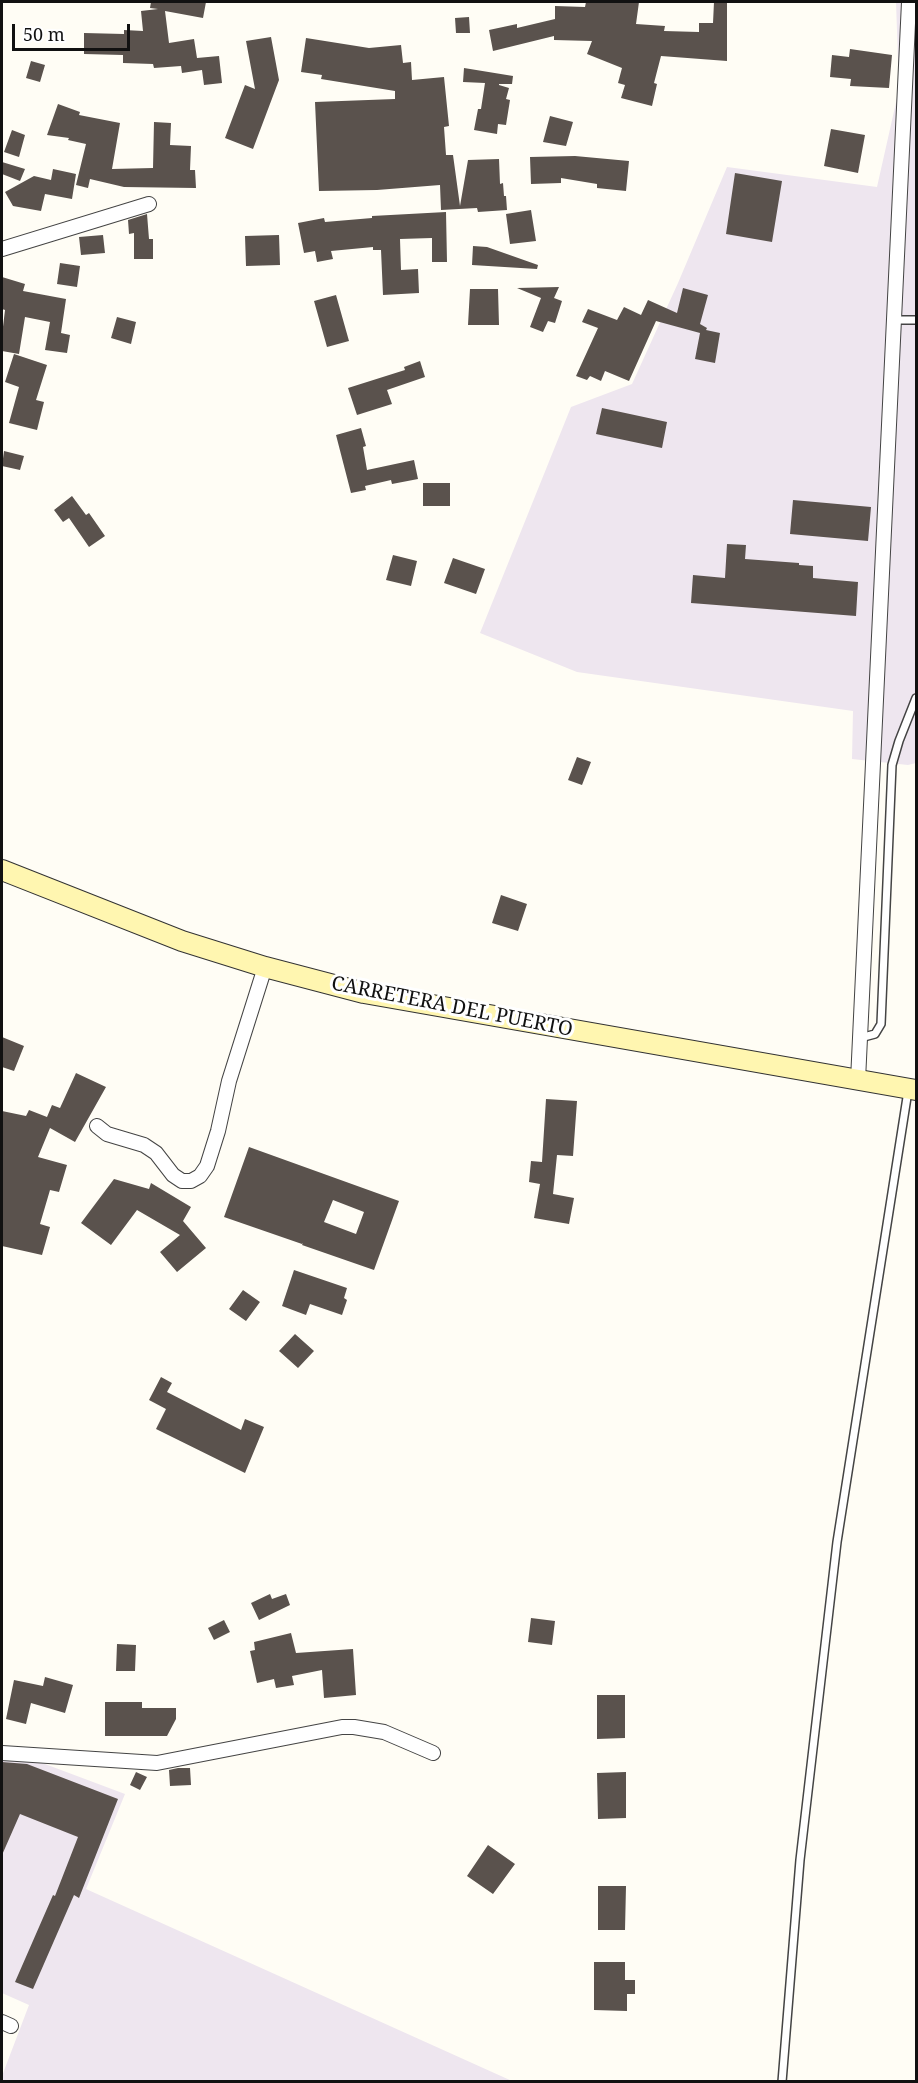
<!DOCTYPE html>
<html>
<head>
<meta charset="utf-8">
<style>
  body { margin:0 }
  #map { position:relative; width:918px; height:2083px; overflow:hidden; background:#fffdf5; font-family:"Noto Serif",serif }
  canvas { display:block }
  .frame { position:absolute; inset:0; border:3px solid #111; pointer-events:none }
  .scale { position:absolute; left:12px; top:24px; width:118px; height:27px; box-sizing:border-box; border:3px solid #111; border-top:0; padding-left:8px; font-size:18px; line-height:21px; white-space:nowrap; color:#111; -webkit-text-stroke:4px #fff; paint-order:stroke }
</style>
</head>
<body>
<div id="map">
<canvas width="918" height="2083"></canvas>
<div class="frame"></div>
<div class="scale">50 m</div>
</div>
<script>
const g = document.querySelector('canvas').getContext('2d');
g.lineJoin = 'round';
function paint(path, color) {
  g.fillStyle = color;
  g.fill(path, 'evenodd');
}
function toPath(rows) {
  const path = new Path2D();
  for (const r of rows) {
    path.moveTo(r[0], r[1]);
    for (let i = 2; i < r.length; i += 2) path.lineTo(r[i], r[i + 1]);
  }
  return path;
}
function trace(path, color, width, dash) {
  g.strokeStyle = color;
  g.lineWidth = width;
  g.lineCap = dash ? 'butt' : 'round';
  g.setLineDash(dash || []);
  g.stroke(path);
}
function drawText(font, color, halo, rows, align = 'center') {
  g.font = font + ' "Noto Serif",serif';
  g.lineWidth = 6;
  g.setLineDash([]);
  g.textBaseline = 'middle';
  g.strokeStyle = halo;
  g.fillStyle = color;
  for (const [text, x, y, turn = 0] of rows) {
    g.save();
    g.translate(x, y);
    g.rotate((+turn || 0) * Math.PI / 180);
    g.textAlign = isNaN(turn) ? turn : align;
    if (halo) g.strokeText(text, 0, 0);
    g.fillText(text, 0, 0);
    g.restore();
  }
}
paint(toPath([
  [896,2,916,2,916,763,908,765,852,759,853,711,577,672,480,633,571,407,632,384,678,283,727,167,877,187,899,89],
  [2,1758,29,1758,125,1794,86,1889,512,2081,2,2082,2,2076,29,2005,2,1993]
]), '#eee6ef');
paint(toPath([
  [151,2,206,2,203,18,165,11,169,43,194,39,197,58,219,56,222,83,204,85,202,70,182,73,181,66,154,68,153,64,123,63,123,55,84,54,84,33,124,34,124,30,143,31,141,11,158,9,150,8],
  [586,2,639,2,636,24,665,26,664,31,699,32,699,23,713,23,714,2,727,2,727,61,661,56,654,83,657,84,652,106,621,98,625,85,618,83,622,68,587,54,592,41,554,40,554,36,493,51,489,30,517,24,517,28,555,19,555,6,585,7],
  [469,17,470,33,456,33,455,18],
  [271,37,279,80,253,149,225,138,245,85,255,89,246,41],
  [306,38,369,48,401,45,403,63,411,62,412,80,444,77,449,126,444,127,446,155,453,155,460,206,468,160,499,159,500,184,503,183,504,196,506,196,507,210,478,212,477,208,441,210,440,185,377,190,319,191,315,102,395,99,395,91,321,79,322,75,301,72],
  [850,49,892,55,889,88,850,86,851,79,830,77,832,55,849,57],
  [31,61,45,65,40,82,26,78],
  [464,68,513,76,512,84,499,84,499,85,509,88,506,99,510,100,506,125,498,124,497,134,474,130,478,109,481,109,485,83,463,82],
  [58,104,80,112,79,115,120,123,112,169,153,168,154,122,171,123,170,145,191,146,190,170,195,170,196,188,124,187,90,179,88,188,76,185,86,144,68,140,69,138,47,135],
  [550,116,573,122,566,146,543,142],
  [831,129,865,135,858,173,824,166],
  [12,130,25,135,19,157,4,152],
  [575,156,629,161,626,191,597,188,597,184,561,178,561,183,531,184,530,157],
  [2,162,25,169,20,181,2,174],
  [53,169,76,174,72,199,45,194,41,211,13,206,5,192,34,176,51,180],
  [735,173,782,181,772,242,726,234],
  [531,210,536,241,510,244,506,214],
  [446,212,447,262,432,262,432,238,400,239,401,270,418,269,419,293,383,295,381,250,373,250,373,247,331,251,333,259,317,262,315,251,304,253,298,223,324,218,325,222,372,218,372,216],
  [147,214,149,239,153,239,153,259,134,259,134,233,129,234,128,220],
  [103,235,105,253,81,255,79,237],
  [279,235,280,265,246,266,245,236],
  [473,246,487,247,538,265,537,269,472,265],
  [60,263,80,266,77,287,57,284],
  [2,277,25,284,23,291,66,299,61,333,70,335,67,353,45,350,50,322,25,317,19,354,2,351,2,335,5,310,2,309],
  [559,287,554,298,562,301,555,323,548,321,543,332,530,327,541,298,517,288],
  [683,288,708,295,700,324,707,328,706,330,720,333,715,363,695,359,700,333,656,321,629,381,605,371,601,381,590,376,587,380,576,376,598,328,582,322,588,309,617,320,624,307,641,315,648,300,677,313],
  [470,289,498,289,499,325,468,325],
  [336,295,349,341,327,347,314,301],
  [117,317,136,322,131,344,111,338],
  [14,354,47,365,36,400,44,402,37,430,9,423,19,387,5,382],
  [420,361,425,377,387,390,392,404,357,415,348,388,405,370,404,367],
  [602,408,667,422,662,448,596,434],
  [361,428,366,446,363,447,367,470,414,460,418,479,392,484,391,480,365,486,366,490,351,493,336,435],
  [4,451,24,456,20,470,2,466],
  [423,483,450,483,450,506,423,506],
  [72,496,86,515,89,513,105,536,89,547,69,518,63,522,54,510],
  [793,500,871,507,868,541,790,534],
  [727,544,746,545,745,559,799,563,799,565,813,566,813,578,858,582,856,616,691,603,693,575,725,578],
  [393,555,417,561,411,586,386,580],
  [453,558,485,569,476,594,444,583],
  [577,757,591,762,582,785,568,780],
  [501,895,527,904,518,931,492,923],
  [2,1037,24,1046,14,1071,2,1067],
  [76,1073,106,1087,75,1142,50,1128,38,1157,67,1165,59,1192,50,1190,40,1224,50,1227,42,1255,2,1246,2,1111,26,1116,29,1110,47,1117,52,1105,60,1108],
  [546,1099,577,1101,573,1156,557,1155,553,1194,574,1198,569,1224,534,1218,540,1184,529,1182,531,1161,542,1162],
  [249,1147,399,1201,374,1270,302,1245,303,1243,302,1244,224,1217],
  [333,1200,364,1212,356,1234,324,1222],
  [114,1179,149,1189,151,1183,191,1207,183,1221,206,1248,177,1272,160,1252,180,1235,137,1210,111,1245,81,1223],
  [294,1270,347,1288,344,1298,347,1300,342,1315,310,1304,306,1315,282,1306],
  [243,1290,260,1302,246,1321,229,1309],
  [295,1334,314,1351,298,1368,279,1351],
  [161,1377,172,1383,167,1392,241,1430,245,1419,264,1427,245,1473,156,1429,166,1409,149,1400],
  [270,1594,272,1599,286,1594,290,1605,259,1620,251,1603],
  [531,1618,555,1621,552,1645,528,1642],
  [224,1620,230,1632,214,1640,208,1628],
  [291,1633,296,1653,353,1649,356,1695,324,1698,322,1670,292,1676,294,1685,276,1688,274,1679,257,1683,250,1651,255,1650,254,1642],
  [117,1644,136,1645,135,1671,116,1671],
  [45,1677,73,1685,65,1713,31,1703,26,1724,6,1719,14,1680,43,1686],
  [597,1695,625,1695,625,1738,597,1739],
  [105,1702,142,1702,142,1708,176,1708,176,1719,167,1736,105,1736],
  [2,1762,27,1764,118,1799,79,1898,74,1895,33,1989,15,1982,53,1895,55,1896,78,1837,20,1814,2,1855],
  [178,1768,190,1768,191,1785,170,1786,169,1770],
  [136,1772,147,1777,140,1790,130,1785],
  [626,1772,626,1818,598,1819,597,1773],
  [488,1845,515,1864,493,1894,467,1876],
  [598,1886,626,1886,625,1930,598,1930],
  [594,1962,625,1962,625,1980,635,1980,635,1994,627,1994,627,2011,594,2010]
]), '#5a524d');
const service = toPath([
  [894,320,916,320],
  [860,1038,875,1034,881,1024,892,765,899,741,916,698],
  [782,2082,800,1860,837,1542,908,1091]
]);
const minor = toPath([
  [2,249,149,204],
  [858,1080,909,2],
  [97,1126,107,1134,144,1145,156,1153,173,1175,182,1181,191,1181,200,1176,207,1166,218,1131,229,1081,265,967],
  [2,1753,157,1763,342,1727,354,1727,384,1732,433,1753],
  [2,2022,11,2026]
]);
const secondary = toPath([
  [2,870,182,941,265,967,364,993,916,1090]
]);
trace(service, '#444', 10);
trace(minor, '#444', 16);
trace(secondary, '#333', 22);
trace(service, '#fff', 7);
trace(minor, '#fff', 14);
trace(secondary, '#fff6b0', 20);
drawText('20px', '#111', '#fff', [
  ["CARRETERA DEL PUERTO",452,1007,11]
]);
</script>
</body>
</html>
